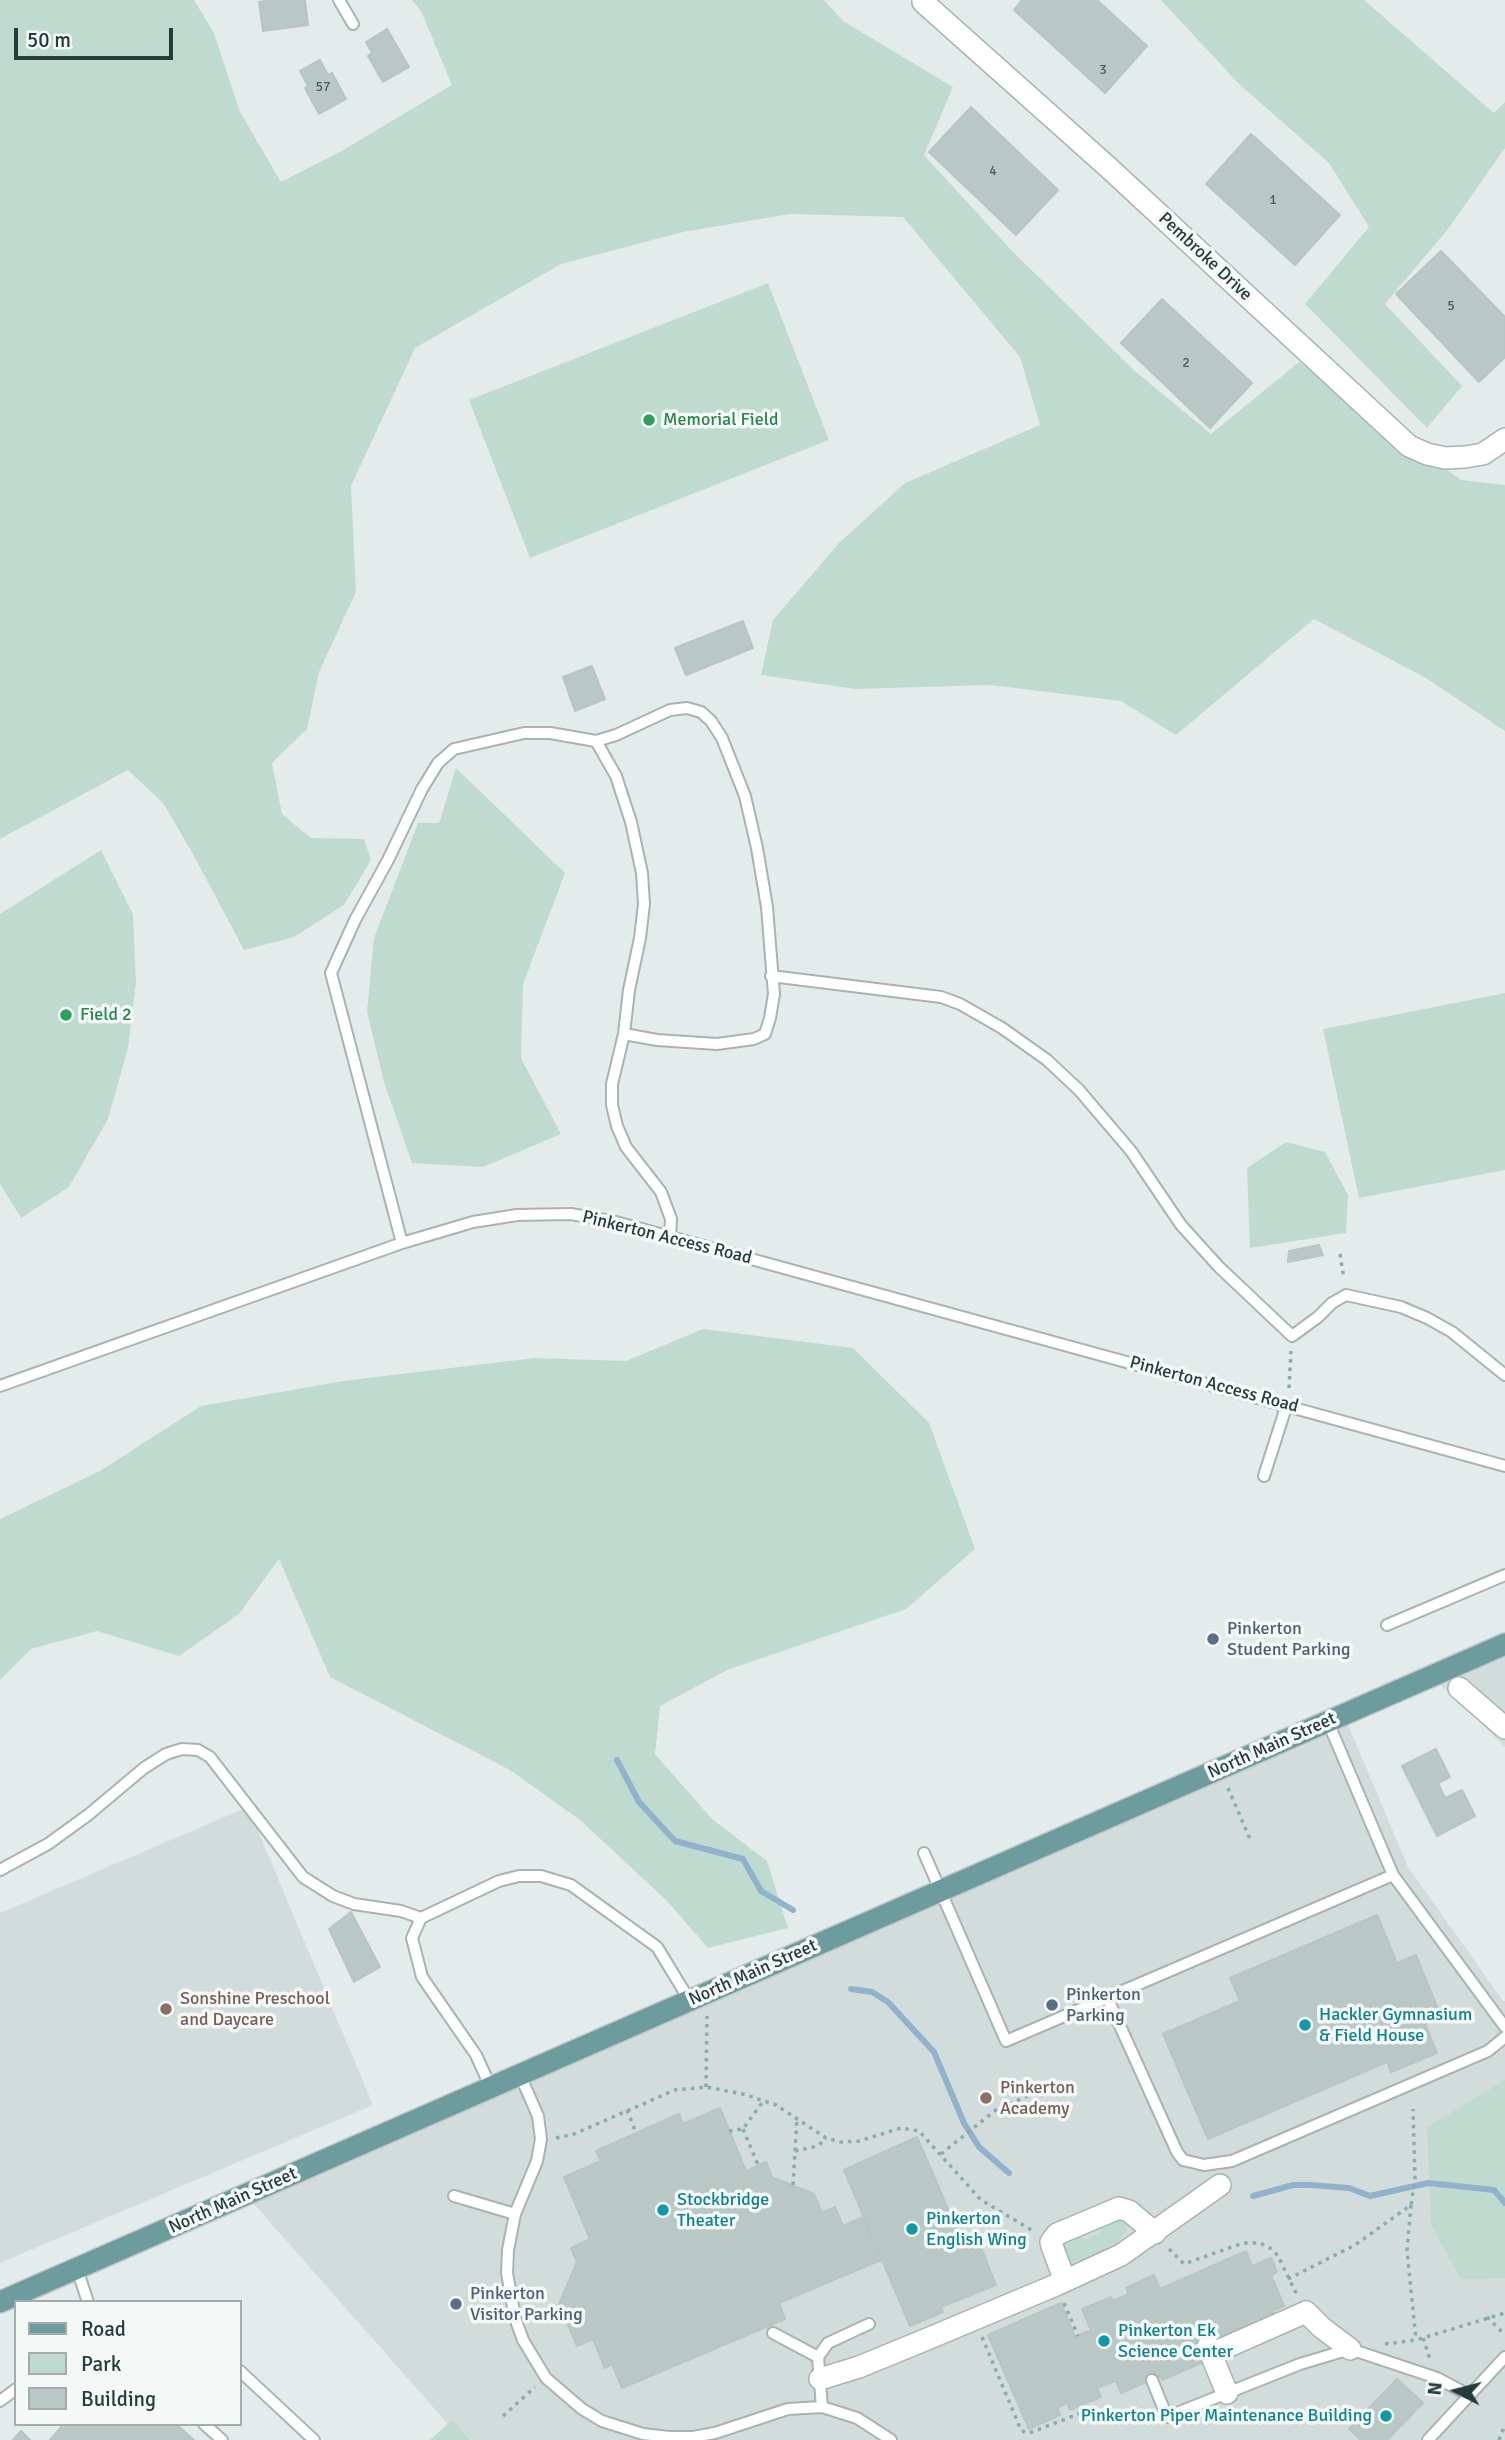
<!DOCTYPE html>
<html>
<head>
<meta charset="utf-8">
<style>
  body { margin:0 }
  #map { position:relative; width:1505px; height:2440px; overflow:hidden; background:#e4eceb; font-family:Signika,sans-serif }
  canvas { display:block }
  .legend { position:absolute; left:14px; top:2300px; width:228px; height:126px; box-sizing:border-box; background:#f4f9f8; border:2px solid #a1adad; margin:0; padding:9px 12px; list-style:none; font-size:21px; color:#253c3c }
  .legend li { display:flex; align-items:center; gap:14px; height:35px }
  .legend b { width:35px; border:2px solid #a1adad }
  .north { position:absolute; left:1421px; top:2356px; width:70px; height:70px; -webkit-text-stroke:5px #f4f9f8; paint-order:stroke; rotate:276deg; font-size:19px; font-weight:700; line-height:28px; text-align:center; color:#253c3c }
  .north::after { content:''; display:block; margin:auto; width:24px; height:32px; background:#253c3c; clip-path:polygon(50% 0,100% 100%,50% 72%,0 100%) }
  .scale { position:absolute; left:14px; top:28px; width:159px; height:32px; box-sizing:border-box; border:4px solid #253c3c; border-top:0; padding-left:9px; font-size:21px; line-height:24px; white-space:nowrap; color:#253c3c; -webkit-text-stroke:5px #f4f9f8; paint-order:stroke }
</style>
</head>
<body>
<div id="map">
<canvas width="1505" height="2440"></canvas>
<ul class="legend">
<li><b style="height:9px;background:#6c9c9e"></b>Road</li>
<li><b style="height:19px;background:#bfdbcf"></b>Park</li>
<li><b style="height:19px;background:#b9c7c5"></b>Building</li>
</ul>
<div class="north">N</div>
<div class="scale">50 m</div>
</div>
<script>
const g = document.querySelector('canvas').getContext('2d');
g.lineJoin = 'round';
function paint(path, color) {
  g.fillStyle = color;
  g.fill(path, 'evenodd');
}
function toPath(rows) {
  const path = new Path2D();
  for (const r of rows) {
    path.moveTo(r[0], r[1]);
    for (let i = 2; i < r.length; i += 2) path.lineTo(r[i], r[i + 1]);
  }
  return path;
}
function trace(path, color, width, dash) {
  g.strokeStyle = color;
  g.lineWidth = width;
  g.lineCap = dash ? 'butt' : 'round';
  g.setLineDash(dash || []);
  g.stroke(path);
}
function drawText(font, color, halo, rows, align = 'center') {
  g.font = font + ' Signika,sans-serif';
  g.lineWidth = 7;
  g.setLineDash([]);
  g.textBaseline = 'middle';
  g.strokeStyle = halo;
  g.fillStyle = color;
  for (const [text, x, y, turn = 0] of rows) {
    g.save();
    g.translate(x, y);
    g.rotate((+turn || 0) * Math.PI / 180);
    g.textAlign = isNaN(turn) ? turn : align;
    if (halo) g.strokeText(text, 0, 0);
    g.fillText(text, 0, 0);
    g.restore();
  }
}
paint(toPath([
  [1505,1644,1505,1747,1432,1676],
  [1344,1715,1408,1867,1503,2001,1505,2001,1505,2440,462,2440,246,2195],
  [248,1807,373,2105,0,2263,0,1913]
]), '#d2dcda');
paint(toPath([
  [0,0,194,0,214,33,240,112,281,182,340,152,452,85,421,11,412,0,824,0,843,21,953,87,924,155,1012,251,1136,372,1211,434,1299,362,1461,480,1505,485,1505,731,1426,678,1314,619,1176,735,1121,701,990,685,855,689,761,675,773,620,839,543,905,483,1040,425,1020,357,903,217,790,214,683,232,561,264,415,348,351,486,356,592,319,672,307,729,272,763,282,814,311,838,364,839,371,860,344,905,294,937,244,950,193,854,163,803,128,770,0,839],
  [1161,0,1364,0,1494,113,1505,102,1505,148,1448,229,1385,304,1462,386,1427,428,1305,304,1369,227,1329,163,1238,83],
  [768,283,829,440,530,558,469,400],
  [456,768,565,873,523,984,521,1058,561,1134,483,1167,412,1163,384,1082,367,1012,374,938,418,823,439,823],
  [101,850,133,914,136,982,128,1048,108,1119,69,1187,21,1218,0,1184,0,914],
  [1505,993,1505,1170,1359,1198,1323,1029],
  [1286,1142,1325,1152,1348,1195,1346,1233,1250,1248,1247,1168],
  [703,1329,853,1348,929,1423,975,1549,906,1609,727,1670,660,1706,655,1754,712,1819,767,1861,788,1928,708,1948,666,1900,580,1820,510,1770,330,1677,279,1559,239,1614,179,1656,97,1631,31,1649,0,1680,0,1519,100,1471,201,1406,343,1381,534,1358,626,1361],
  [1505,2080,1505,2278,1461,2279,1431,2225,1427,2127],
  [1119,2219,1127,2222,1128,2228,1114,2247,1072,2266,1069,2264,1062,2244,1080,2236,1085,2239,1101,2232,1102,2227],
  [452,2420,470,2440,430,2440]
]), '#bfdbcf');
trace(toPath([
  [617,1760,639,1802,675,1841,743,1859,761,1891,793,1910],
  [851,1989,872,1992,888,2002,934,2052,964,2123,979,2147,1009,2173],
  [1253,2196,1293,2185,1310,2185,1349,2188,1370,2196,1428,2183,1494,2190,1505,2203]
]), '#91b2cc', 6);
const building = toPath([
  [271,0,305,0,308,25,263,31,259,2,271,0],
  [1022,0,1097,0,1147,46,1105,93,1014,10,1022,0],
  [387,29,409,67,383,82,368,56,372,53,366,42,387,29],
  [320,60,328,75,332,73,346,99,319,114,305,88,308,86,300,71,320,60],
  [971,107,1058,190,1016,235,929,152,971,107],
  [1251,134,1340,215,1295,265,1206,184,1251,134],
  [1441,251,1505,317,1505,357,1479,382,1396,294,1441,251],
  [1162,299,1252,383,1210,428,1121,343,1162,299],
  [743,621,753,648,686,675,675,648,743,621],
  [592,666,605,699,575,711,563,677,592,666],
  [1319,1245,1323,1255,1288,1262,1289,1251,1319,1245],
  [1436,1749,1450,1777,1438,1783,1445,1798,1462,1790,1475,1816,1437,1836,1402,1766,1436,1749],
  [351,1912,380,1967,354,1982,329,1929,351,1912],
  [1377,1915,1397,1963,1416,1955,1438,2009,1422,2016,1437,2053,1391,2072,1387,2062,1208,2139,1163,2034,1240,2001,1230,1978,1377,1915],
  [720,2108,746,2171,766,2162,772,2177,814,2194,822,2213,835,2207,843,2226,863,2217,881,2260,779,2303,785,2319,622,2388,612,2364,605,2368,593,2339,577,2346,559,2304,577,2262,571,2248,590,2239,564,2177,601,2161,596,2151,679,2114,683,2124,720,2108],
  [917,2137,964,2246,978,2240,996,2285,941,2307,943,2312,910,2326,844,2170,917,2137],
  [1246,2251,1252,2266,1271,2258,1277,2272,1271,2275,1284,2306,1272,2311,1275,2317,1206,2361,1162,2380,1160,2376,1121,2393,1116,2381,1097,2388,1101,2397,1070,2410,1067,2403,1057,2408,1060,2415,1029,2429,988,2335,1061,2303,1075,2337,1091,2330,1082,2309,1111,2297,1113,2301,1129,2294,1126,2288,1154,2275,1160,2289,1246,2251],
  [1397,2379,1423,2403,1387,2440,1361,2440,1349,2429,1397,2379],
  [64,2424,176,2424,194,2440,50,2440,64,2424],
  [21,2431,30,2440,13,2440,21,2431]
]);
paint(building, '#b9c7c5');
trace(building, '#b7c5c3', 2);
const lane = toPath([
  [339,0,353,24],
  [596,741,616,776,631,822,642,873,644,904,640,938,629,990,624,1034,657,1040,717,1044,754,1039,765,1034,770,1018,774,994,767,907,757,848,745,796,722,738,711,721,701,712,687,708,670,710,616,735,596,741,550,733,524,733,454,749,438,763,422,789,388,860,355,920,331,973,402,1243,473,1222,517,1215,571,1214,616,1222,1505,1466],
  [771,976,941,997,960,1004,1002,1028,1047,1060,1079,1090,1131,1151,1181,1225,1219,1267,1292,1336,1318,1317,1332,1303,1346,1295,1401,1307,1427,1318,1452,1332,1505,1375],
  [624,1034,612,1084,612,1105,617,1126,626,1147,661,1192,671,1219,670,1237],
  [0,1386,402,1243],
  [1264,1476,1287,1404],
  [1387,1625,1505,1575],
  [1328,1722,1393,1875,1505,2027],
  [924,1853,1006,2041,1393,1875],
  [0,1870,48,1844,88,1815,144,1768,166,1754,182,1749,198,1750,210,1757,303,1877,333,1896,354,1904,401,1911,421,1918],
  [1107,1997,1177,2152,1183,2160,1204,2165,1232,2161,1488,2051,1505,2037],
  [520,2075,538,2116,541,2139,537,2161,515,2214,508,2250,507,2273,515,2318,523,2340,546,2378,582,2409,602,2421,643,2434,669,2437,693,2437,715,2433,788,2409,822,2407,857,2418,891,2440],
  [491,2088,476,2055,422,1977,412,1938,421,1918,499,1881,519,1876,541,1876,571,1885,657,1947,690,2001],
  [454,2196,515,2214],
  [77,2269,88,2302],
  [773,2333,818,2357],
  [240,2371,314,2440],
  [1152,2380,1167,2417,1300,2364,1350,2349,1437,2378,1469,2395],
  [0,2401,16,2389],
  [822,2407,818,2357,828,2343,869,2324],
  [204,2424,222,2440],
  [1428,2440,1505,2357]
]);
const street = toPath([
  [923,2,1109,168,1409,446,1427,454,1445,458,1465,457,1483,454,1505,439],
  [1459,1688,1505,1728],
  [1065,2281,1052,2246,1051,2242,1057,2234,1119,2208,1129,2211,1155,2233],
  [1208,2346,1211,2354,1306,2312,1321,2327,1350,2349],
  [1211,2354,1227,2393],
  [820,2379,859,2367,932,2337,1056,2285,1121,2255,1220,2185]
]);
const primary = toPath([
  [0,2302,1505,1644]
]);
trace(lane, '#a7b4b3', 14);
trace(street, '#a7b4b3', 24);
trace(primary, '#c2c8c8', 24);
trace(toPath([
  [1340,1254,1344,1279],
  [1289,1388,1291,1351],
  [1228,1788,1250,1839],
  [706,2087,707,2016],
  [627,2110,636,2133],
  [743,2129,758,2165],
  [729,2131,743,2129,764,2100],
  [556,2138,574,2134,675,2090,706,2087,743,2094,776,2105,826,2138,841,2142,859,2141,901,2128,919,2131,981,2200,1035,2232],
  [795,2151,818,2146,826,2138],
  [941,2154,997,2109,1030,2095],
  [793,2185,797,2118],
  [1411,2205,1407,2250,1416,2340],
  [1169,2249,1184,2264,1243,2243,1260,2243,1272,2249,1278,2256,1297,2295],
  [1288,2279,1355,2245,1411,2205,1415,2179,1413,2109],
  [1064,2303,1078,2336],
  [1487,2317,1505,2335],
  [982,2337,1021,2430,1026,2433,1032,2432,1094,2408],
  [1423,2338,1430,2359],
  [1385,2344,1416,2340,1505,2313],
  [503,2416,535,2387],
  [1499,2440,1505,2425]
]), '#87adac', 3.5, [3.5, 5]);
trace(lane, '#fff', 10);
trace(street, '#fff', 21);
trace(primary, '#6c9c9e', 21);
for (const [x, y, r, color] of [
  [649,420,7,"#2e9e5b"],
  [66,1015,7,"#2e9e5b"],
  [1213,1639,7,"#5c6f8a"],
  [1052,2005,7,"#5c6f8a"],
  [166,2009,7,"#8d6e63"],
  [1305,2025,7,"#0f9aa8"],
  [986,2098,7,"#8d6e63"],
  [663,2210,7,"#0f9aa8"],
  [912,2229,7,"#0f9aa8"],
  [456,2304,7,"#5c6f8a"],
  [1104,2341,7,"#0f9aa8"],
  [1386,2416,7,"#0f9aa8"]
]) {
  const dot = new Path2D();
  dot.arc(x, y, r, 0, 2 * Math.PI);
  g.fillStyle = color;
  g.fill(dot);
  trace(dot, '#f4f9f8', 2.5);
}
drawText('14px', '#4a5f5e', null, [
  ["3",1103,70],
  ["57",323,87],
  ["4",993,171],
  ["1",1273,200],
  ["5",1451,306],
  ["2",1186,363]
]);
drawText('18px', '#253c3c', '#f4f9f8', [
  ["Pembroke Drive",1205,257,43],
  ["Pinkerton Access Road",667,1238,14],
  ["Pinkerton Access Road",1214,1385,15],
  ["North Main Street",1272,1746,-24],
  ["North Main Street",753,1973,-24],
  ["North Main Street",233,2201,-24]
]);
drawText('18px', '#27864d', '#f4f9f8', [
  ["Memorial Field",663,420],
  ["Field 2",80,1015]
], 'left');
drawText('18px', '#4e5e75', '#f4f9f8', [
  ["Pinkerton",1227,1629],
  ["Student Parking",1227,1650],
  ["Pinkerton",1066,1995],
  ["Parking",1066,2016],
  ["Pinkerton",470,2294],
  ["Visitor Parking",470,2315]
], 'left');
drawText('18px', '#785e54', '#f4f9f8', [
  ["Sonshine Preschool",180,1999],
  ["and Daycare",180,2020],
  ["Pinkerton",1000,2088],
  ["Academy",1000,2109]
], 'left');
drawText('18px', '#0d838f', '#f4f9f8', [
  ["Hackler Gymnasium",1319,2015],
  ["& Field House",1319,2036],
  ["Stockbridge",677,2200],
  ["Theater",677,2221],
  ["Pinkerton",926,2219],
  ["English Wing",926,2240],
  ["Pinkerton Ek",1118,2331],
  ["Science Center",1118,2352],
  ["Pinkerton Piper Maintenance Building",1372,2416,"right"]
], 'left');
</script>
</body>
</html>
